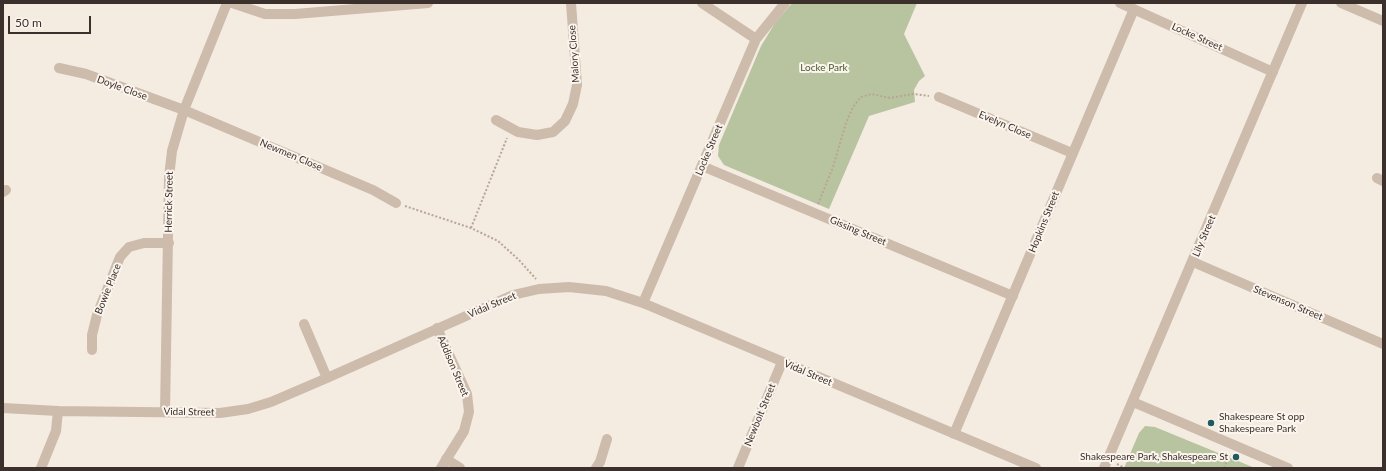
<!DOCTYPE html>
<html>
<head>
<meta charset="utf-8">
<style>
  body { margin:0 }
  #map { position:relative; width:1386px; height:471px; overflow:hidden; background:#f4ebe1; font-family:Lato,sans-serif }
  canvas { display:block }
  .frame { position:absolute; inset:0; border:4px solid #3b302b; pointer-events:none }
  .scale { position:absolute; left:8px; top:16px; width:83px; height:18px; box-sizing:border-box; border:2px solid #3b302b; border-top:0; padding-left:5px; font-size:12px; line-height:14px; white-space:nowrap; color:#3b302b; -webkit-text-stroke:3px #fbf5ee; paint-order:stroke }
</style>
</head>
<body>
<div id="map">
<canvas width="1386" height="471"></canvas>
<div class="frame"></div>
<div class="scale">50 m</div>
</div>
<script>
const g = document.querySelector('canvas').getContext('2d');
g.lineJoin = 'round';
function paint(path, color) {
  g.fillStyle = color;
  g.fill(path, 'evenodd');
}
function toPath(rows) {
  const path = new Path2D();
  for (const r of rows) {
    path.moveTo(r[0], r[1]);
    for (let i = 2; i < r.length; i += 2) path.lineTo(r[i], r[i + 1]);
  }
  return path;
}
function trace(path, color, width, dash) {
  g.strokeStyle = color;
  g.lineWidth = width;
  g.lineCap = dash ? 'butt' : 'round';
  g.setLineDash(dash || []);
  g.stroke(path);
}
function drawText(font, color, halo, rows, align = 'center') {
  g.font = font + ' Lato,sans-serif';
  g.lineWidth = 4;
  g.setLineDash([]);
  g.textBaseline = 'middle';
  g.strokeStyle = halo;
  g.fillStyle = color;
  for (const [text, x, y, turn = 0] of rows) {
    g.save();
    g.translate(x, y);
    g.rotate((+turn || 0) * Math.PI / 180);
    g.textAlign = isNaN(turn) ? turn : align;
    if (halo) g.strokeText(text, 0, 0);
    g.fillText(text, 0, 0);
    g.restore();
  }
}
paint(toPath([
  [792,3,917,3,904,34,925,76,919,81,914,90,915,102,869,116,829,209,724,165,718,156,719,145,761,46,775,23],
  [1145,426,1155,427,1255,468,1124,468,1139,433]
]), '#b8c4a0');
trace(toPath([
  [818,204,833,167,846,123,853,107,861,97,871,94,890,98,913,94,929,96],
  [405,206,471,228,498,241,519,260,536,279],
  [471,228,507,138],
  [1117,464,1125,468],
  [1224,468,1230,454]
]), '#b9a596', 2, [2, 2]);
trace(toPath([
  [232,3,265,14,295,14,428,3],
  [702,3,756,39],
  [1120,3,1273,72],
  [1341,3,1383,21],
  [59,68,86,74,184,110,373,190,396,203],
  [939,97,1072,153],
  [496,120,518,132,537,135,553,132,565,121,573,104,577,85,571,3],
  [702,166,1013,296],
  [1377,178,1383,181],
  [3,192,6,190],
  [1193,262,1383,344],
  [643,303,756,39,785,3],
  [304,324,327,378],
  [437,328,467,394,469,412,464,431,441,468],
  [92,350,92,335,97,315,120,257,129,247,144,243,169,243],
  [3,408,58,411,220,413,248,409,271,402,327,378,513,295,539,289,569,287,606,291,643,303,1036,468],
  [165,412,169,177,172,151,184,110,227,3],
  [954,434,1134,9],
  [446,459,460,468],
  [41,468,56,431,58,411],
  [596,468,600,462,607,439],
  [738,468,782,362]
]), '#cdbbac', 10);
trace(toPath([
  [1133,402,1288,468],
  [1104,468,1302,3]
]), '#cdbbac', 10);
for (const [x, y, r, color] of [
  [1211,423,4,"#1f5a5e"],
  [1236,457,4,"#1f5a5e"]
]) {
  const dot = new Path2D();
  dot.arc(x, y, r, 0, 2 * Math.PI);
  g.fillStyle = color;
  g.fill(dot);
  trace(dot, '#fbf5ee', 1.5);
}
drawText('10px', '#3b302b', '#fbf5ee', [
  ["Locke Street",1197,37,24],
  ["Malory Close",574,54,-94],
  ["Doyle Close",122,88,20],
  ["Evelyn Close",1005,125,23],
  ["Locke Street",709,150,-67],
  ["Newmen Close",291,155,23],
  ["Herrick Street",169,202,-89],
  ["Hopkins Street",1044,222,-68],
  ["Gissing Street",858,231,23],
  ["Lily Street",1204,236,-67],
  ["Bowie Place",108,289,-68],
  ["Stevenson Street",1288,303,23],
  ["Vidal Street",492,305,-23],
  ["Addison Street",453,366,67],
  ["Vidal Street",808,373,23],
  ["Vidal Street",189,412,1],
  ["Newbolt Street",760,415,-68]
]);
drawText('10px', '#4a5a2e', '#fbf5ee', [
  ["Locke Park",824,68]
]);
drawText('10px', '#3b302b', '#fbf5ee', [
  ["Shakespeare St opp",1219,417],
  ["Shakespeare Park",1219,429],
  ["Shakespeare Park, Shakespeare St",1228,457,"right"]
], 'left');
</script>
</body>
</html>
